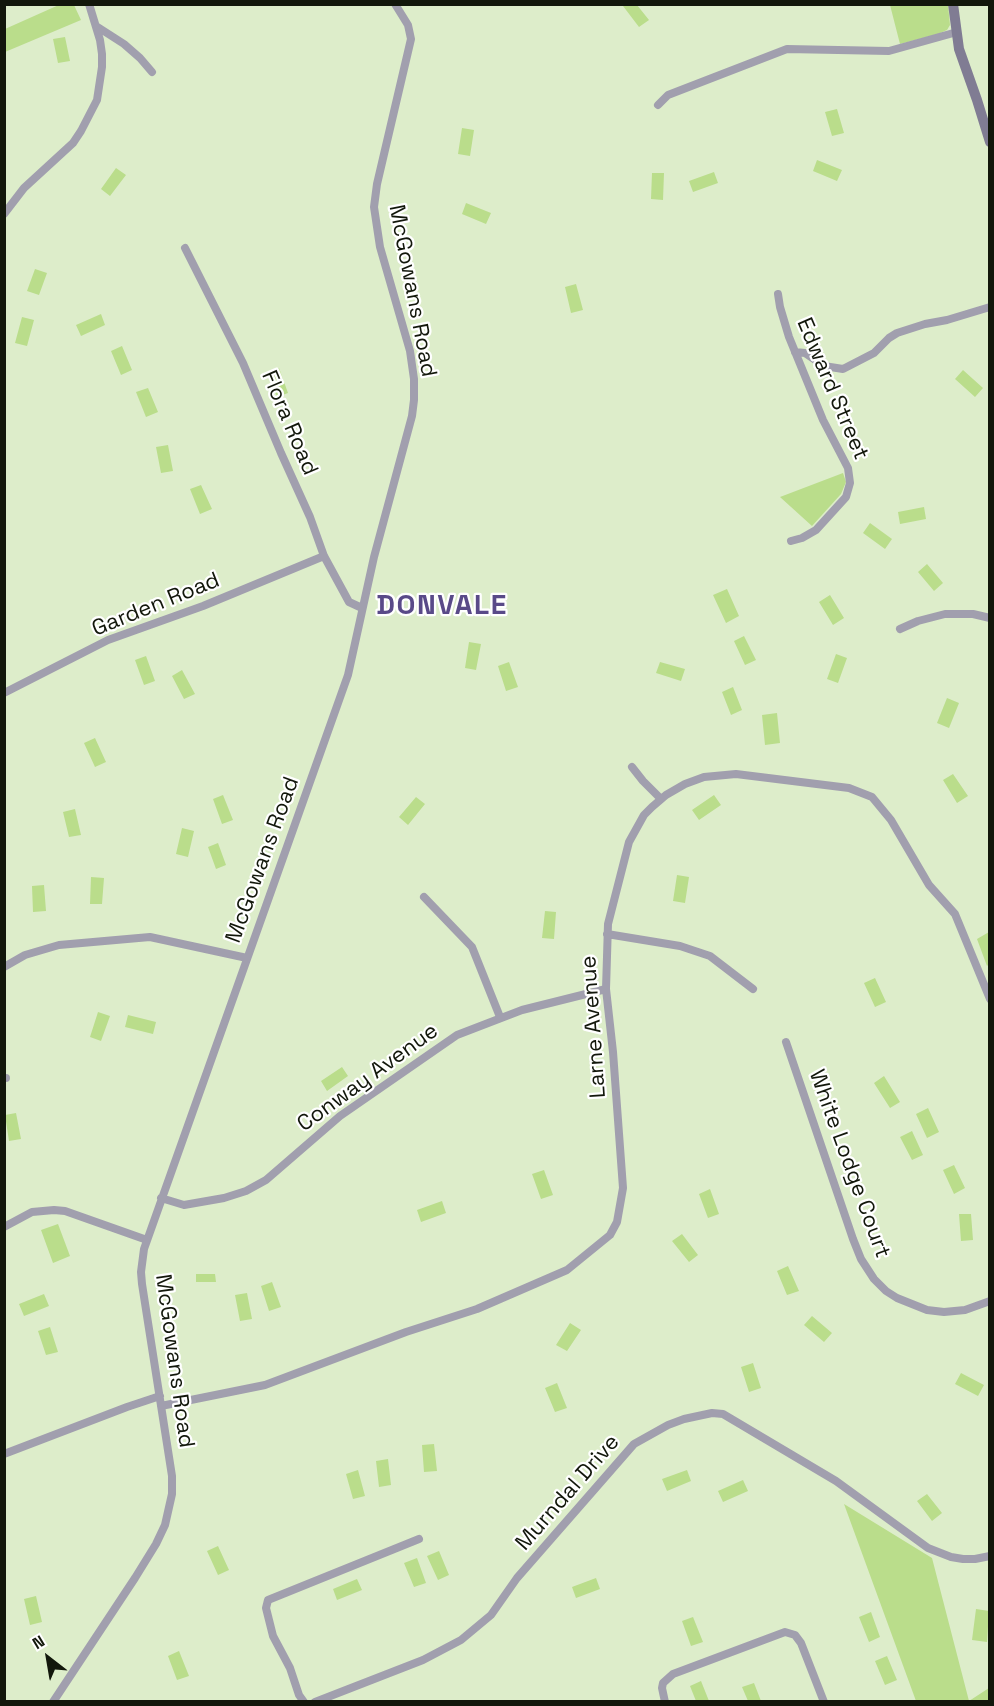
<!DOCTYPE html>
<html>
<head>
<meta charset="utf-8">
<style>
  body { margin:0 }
  #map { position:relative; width:994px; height:1706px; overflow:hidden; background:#ddedca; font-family:"Space Grotesk",sans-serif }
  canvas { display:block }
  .frame { position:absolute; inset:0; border:6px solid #12170b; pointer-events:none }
  .north { position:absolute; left:18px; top:1628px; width:60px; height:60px; -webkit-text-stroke:4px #fff; paint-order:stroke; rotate:329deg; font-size:16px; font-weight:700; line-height:24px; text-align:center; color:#12170b }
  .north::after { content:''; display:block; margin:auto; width:21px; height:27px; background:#12170b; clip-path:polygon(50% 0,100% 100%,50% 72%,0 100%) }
</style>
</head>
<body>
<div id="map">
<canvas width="994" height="1706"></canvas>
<div class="frame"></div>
<div class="north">N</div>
</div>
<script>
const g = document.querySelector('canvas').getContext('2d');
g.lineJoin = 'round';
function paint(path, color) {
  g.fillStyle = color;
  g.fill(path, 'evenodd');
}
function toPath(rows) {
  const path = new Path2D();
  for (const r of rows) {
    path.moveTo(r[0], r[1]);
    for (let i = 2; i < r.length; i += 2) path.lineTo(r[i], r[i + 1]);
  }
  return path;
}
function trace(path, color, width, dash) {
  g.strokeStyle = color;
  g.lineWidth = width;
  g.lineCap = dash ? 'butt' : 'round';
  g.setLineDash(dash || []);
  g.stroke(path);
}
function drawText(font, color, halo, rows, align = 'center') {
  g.font = font + ' "Space Grotesk",sans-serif';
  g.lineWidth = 4.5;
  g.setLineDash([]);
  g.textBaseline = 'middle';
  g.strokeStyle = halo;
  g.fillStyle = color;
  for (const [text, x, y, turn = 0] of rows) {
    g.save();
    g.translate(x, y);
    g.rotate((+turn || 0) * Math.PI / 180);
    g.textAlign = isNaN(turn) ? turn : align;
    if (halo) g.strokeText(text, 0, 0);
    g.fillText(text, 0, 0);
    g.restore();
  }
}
paint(toPath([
  [61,4,74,5,81,20,5,52,5,29],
  [625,5,637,5,649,20,639,27,623,6],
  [890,5,948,5,950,25,947,30,938,34,900,44],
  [65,37,70,61,58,63,53,39],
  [837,109,844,133,832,136,825,112],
  [462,128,474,130,470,156,458,154],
  [817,160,842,170,837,181,813,171],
  [116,168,126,175,110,196,101,189],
  [714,172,718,183,693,192,689,181],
  [652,173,664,173,663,200,651,199],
  [466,203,491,213,486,224,462,214],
  [35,269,47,273,39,295,27,291],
  [576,284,583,310,571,313,565,287],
  [101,314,105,325,81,336,76,325],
  [22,317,34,320,27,346,15,343],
  [122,346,132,370,121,375,111,351],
  [279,368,288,393,277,397,268,372],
  [963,370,983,388,975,397,955,379],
  [148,388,158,412,146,417,136,392],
  [168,445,173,471,161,473,156,447],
  [843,473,846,482,841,494,812,526,780,497],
  [201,485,212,509,200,514,190,489],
  [924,507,926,519,900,524,898,512],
  [870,523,892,539,885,549,863,533],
  [927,564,943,583,934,591,918,572],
  [727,589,739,616,726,623,713,595],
  [830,595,844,618,833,625,819,602],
  [744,636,756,660,745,665,734,641],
  [469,642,481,644,476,670,465,668],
  [836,654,847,658,838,683,827,679],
  [146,656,155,681,144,685,135,660],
  [509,662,518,687,506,691,498,666],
  [660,662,685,669,681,681,656,673],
  [182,670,195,694,184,699,172,676],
  [733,687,742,710,731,715,722,692],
  [947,698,959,703,949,728,937,723],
  [777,713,780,743,765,745,762,715],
  [95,738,106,762,95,767,84,743],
  [953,774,968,796,957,803,943,780],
  [223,795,233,820,222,824,213,799],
  [714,795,721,805,699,820,692,810],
  [416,797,425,804,408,825,399,817],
  [75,809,81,835,69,837,63,812],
  [182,828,194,831,188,857,176,854],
  [218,843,226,865,216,869,208,847],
  [677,875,689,877,685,903,673,901],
  [91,877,104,878,102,904,90,904],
  [44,885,46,911,33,912,32,886],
  [545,911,556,912,554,939,542,938],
  [989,932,989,964,987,966,977,939],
  [875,978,886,1002,875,1007,864,983],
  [98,1012,110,1016,101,1041,90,1037],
  [128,1015,156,1022,153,1034,125,1027],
  [342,1067,348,1076,327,1091,321,1081],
  [884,1076,900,1102,890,1108,874,1083],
  [928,1108,939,1132,927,1138,916,1114],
  [16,1113,21,1139,9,1141,5,1115],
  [912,1131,923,1155,912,1160,900,1137],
  [954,1165,965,1188,954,1194,943,1170],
  [544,1170,553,1195,541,1199,532,1174],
  [710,1189,719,1214,708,1218,699,1194],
  [442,1201,446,1213,421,1222,417,1210],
  [959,1214,971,1214,973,1240,961,1241],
  [58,1224,70,1256,53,1263,41,1230],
  [682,1234,698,1255,689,1262,672,1241],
  [788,1266,799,1291,787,1295,777,1271],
  [196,1274,215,1274,216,1282,196,1282],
  [272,1282,281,1307,269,1311,261,1286],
  [247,1293,252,1319,240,1321,235,1295],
  [44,1294,49,1306,24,1316,19,1304],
  [812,1316,832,1333,824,1342,804,1325],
  [570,1323,581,1330,567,1351,556,1345],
  [50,1327,58,1352,46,1355,38,1331],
  [753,1363,761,1388,749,1392,741,1367],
  [961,1373,984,1385,978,1396,955,1384],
  [557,1383,567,1408,555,1412,545,1388],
  [434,1444,437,1471,424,1472,422,1445],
  [388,1459,391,1485,379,1487,376,1461],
  [358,1470,365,1496,353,1499,346,1474],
  [687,1470,691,1481,667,1491,662,1479],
  [743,1480,748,1491,723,1502,718,1491],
  [927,1494,942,1513,932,1521,917,1501],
  [844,1504,932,1558,969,1701,989,1688,989,1701,916,1701],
  [218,1546,229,1570,218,1575,207,1551],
  [439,1551,449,1575,438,1580,427,1556],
  [417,1558,426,1583,414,1587,404,1563],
  [596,1578,600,1589,576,1598,572,1587],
  [357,1579,362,1590,337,1600,333,1589],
  [36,1596,42,1622,30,1625,24,1599],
  [976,1609,989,1611,987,1642,972,1640],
  [871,1612,880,1637,869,1642,859,1617],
  [693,1617,703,1642,691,1646,682,1621],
  [179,1651,189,1676,177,1680,168,1656],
  [887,1656,897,1680,885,1685,875,1661],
  [701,1681,709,1701,696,1701,690,1686],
  [754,1683,761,1701,748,1701,742,1687]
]), '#badd8b');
trace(toPath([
  [96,26,124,44,140,58,152,72],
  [658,105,668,95,787,49,889,51,957,32],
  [4,214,24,188,73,143,81,131,97,100,102,67,102,54,100,40,89,4],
  [185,248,243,363,281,453,310,517,324,556,349,602,362,608],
  [778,294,780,307,789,337,823,420,848,468,850,483,846,497,816,530,802,538,791,541],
  [795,352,805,353,824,366,843,369,874,353,889,338,897,333,925,324,947,320,990,307],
  [900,629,918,621,945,614,973,614,990,618],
  [4,693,108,640,203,606,324,556],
  [632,767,643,781,661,799],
  [424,897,472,947,500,1017],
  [607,934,680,946,710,956,753,989],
  [4,967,25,955,59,945,150,937,247,958],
  [786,1042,853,1239,861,1259,874,1279,886,1291,897,1298,927,1310,944,1312,965,1310,990,1301],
  [4,1078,6,1078],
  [161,1198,184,1205,224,1198,246,1191,266,1180,340,1116,457,1035,522,1010,606,989],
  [4,1227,32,1212,54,1210,65,1211,147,1240],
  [161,1406,265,1385,406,1332,477,1309,567,1270,610,1235,617,1222,623,1188,613,1052,606,989,608,924,629,842,644,815,652,807,666,795,685,784,704,777,736,774,849,788,872,797,891,820,929,885,955,914,990,999],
  [4,1454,127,1407,160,1396],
  [53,1702,135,1578,156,1544,165,1525,172,1494,172,1476,142,1284,141,1272,144,1249,348,675,374,557,412,416,414,400,414,379,410,351,380,247,374,207,377,184,411,39,408,25,395,4],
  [304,1702,299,1695,290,1668,273,1636,266,1608,268,1600,419,1539],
  [315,1702,423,1660,461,1640,491,1615,517,1578,634,1444,668,1425,684,1419,712,1413,723,1414,836,1481,928,1548,951,1557,963,1559,975,1559,990,1556],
  [665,1702,662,1688,663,1683,673,1674,785,1632,795,1635,801,1643,824,1702]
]), '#a19fae', 8);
trace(toPath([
  [953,4,959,49,977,100,990,142]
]), '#807c93', 10);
drawText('22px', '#12170b', '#fff', [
  ["McGowans Road",412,291,79],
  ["Edward Street",832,389,67],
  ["Flora Road",289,423,67],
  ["Garden Road",156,605,-22],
  ["McGowans Road",263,860,-70],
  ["Larne Avenue",594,1027,-94],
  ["Conway Avenue",368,1078,-36],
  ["White Lodge Court",849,1164,70],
  ["McGowans Road",174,1361,82],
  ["Murndal Drive",568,1493,-49]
]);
g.letterSpacing = '1.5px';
drawText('bold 28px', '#594a88', '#fff', [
  ["DONVALE",442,606]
]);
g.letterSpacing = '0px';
</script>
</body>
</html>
